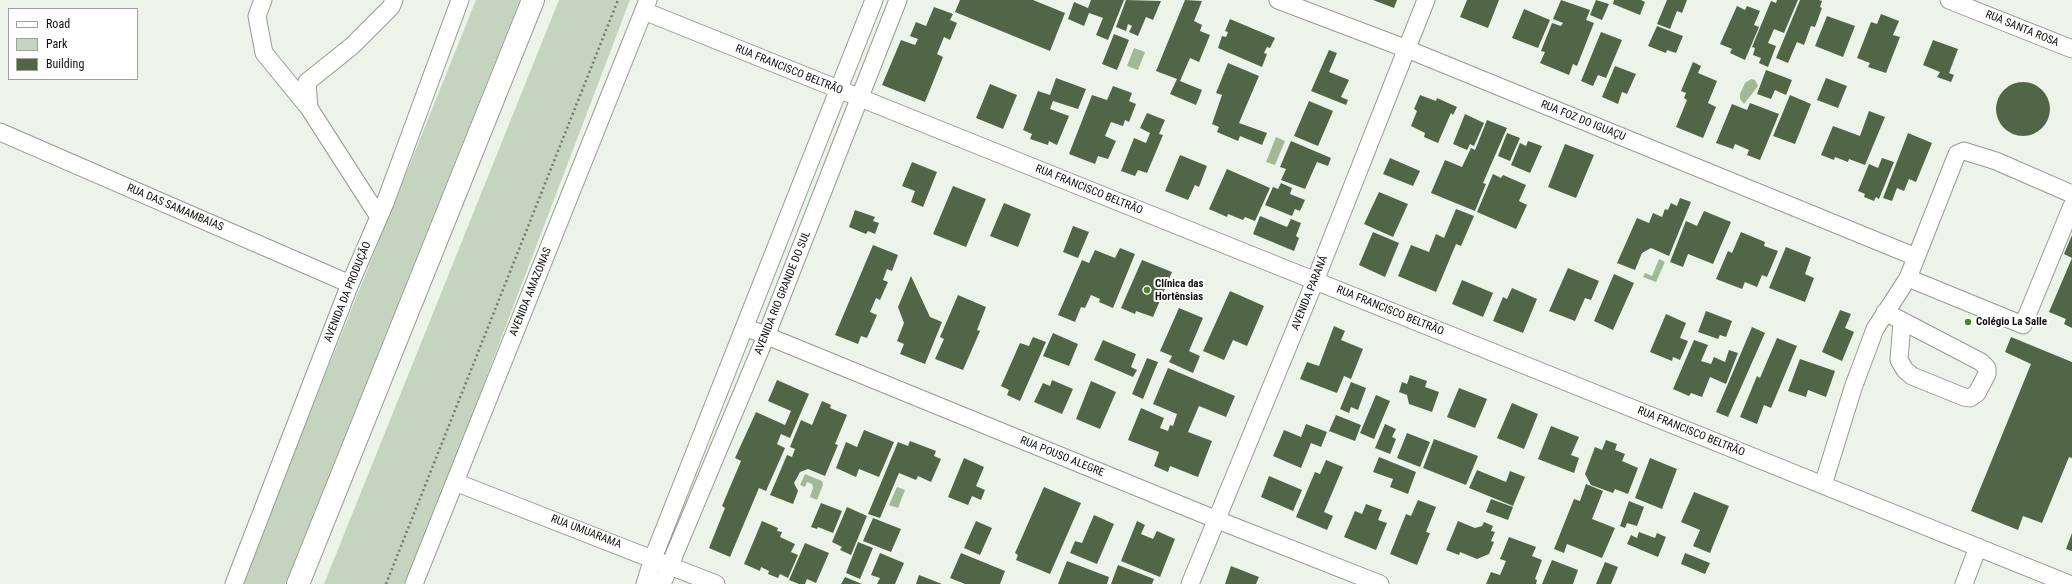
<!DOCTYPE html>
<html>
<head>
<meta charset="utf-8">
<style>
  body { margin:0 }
  #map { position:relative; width:2072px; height:584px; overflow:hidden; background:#ecf4e9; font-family:"Roboto Condensed",sans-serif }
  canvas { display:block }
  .legend { position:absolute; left:8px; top:8px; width:130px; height:72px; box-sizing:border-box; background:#fff; border:1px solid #9fa09e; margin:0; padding:5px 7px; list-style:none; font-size:12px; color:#0e110d }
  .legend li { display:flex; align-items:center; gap:8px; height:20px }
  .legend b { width:20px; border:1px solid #9fa09e }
</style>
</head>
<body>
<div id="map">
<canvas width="2072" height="584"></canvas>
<ul class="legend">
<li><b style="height:5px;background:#fff"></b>Road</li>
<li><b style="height:11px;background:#c5d4be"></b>Park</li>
<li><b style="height:11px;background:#506646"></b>Building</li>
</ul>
</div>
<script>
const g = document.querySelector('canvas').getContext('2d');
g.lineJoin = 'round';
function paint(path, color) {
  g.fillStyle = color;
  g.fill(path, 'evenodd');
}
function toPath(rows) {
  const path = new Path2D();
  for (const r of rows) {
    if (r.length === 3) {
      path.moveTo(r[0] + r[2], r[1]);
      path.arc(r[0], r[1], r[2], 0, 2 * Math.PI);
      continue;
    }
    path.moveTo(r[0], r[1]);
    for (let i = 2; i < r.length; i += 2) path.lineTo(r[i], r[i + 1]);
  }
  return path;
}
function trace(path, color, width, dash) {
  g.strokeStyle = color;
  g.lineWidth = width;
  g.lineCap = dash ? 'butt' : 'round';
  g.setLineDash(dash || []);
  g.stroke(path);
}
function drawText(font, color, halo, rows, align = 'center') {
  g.font = font + ' "Roboto Condensed",sans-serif';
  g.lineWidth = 4;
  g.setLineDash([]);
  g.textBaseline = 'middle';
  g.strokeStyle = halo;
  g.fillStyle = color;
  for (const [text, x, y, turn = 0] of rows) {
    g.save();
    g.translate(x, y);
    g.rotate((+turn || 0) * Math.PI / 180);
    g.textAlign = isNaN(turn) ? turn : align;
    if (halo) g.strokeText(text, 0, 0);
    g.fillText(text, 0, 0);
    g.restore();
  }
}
paint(toPath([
  [476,0,520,0,285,584,241,584],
  [559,0,630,0,448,478,404,584,324,584]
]), '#c5d4be');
paint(toPath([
  [1134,48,1145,52,1138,70,1127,66],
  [1751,79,1755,80,1758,86,1744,104,1740,99,1740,94,1745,83],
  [1276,137,1285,141,1275,165,1266,162],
  [1659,259,1665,262,1656,282,1643,277,1645,273,1652,276],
  [805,474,822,481,823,485,817,500,810,497,813,488,812,484,807,482,805,487,800,485],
  [897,487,905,490,898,508,889,505]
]), '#a1b996');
paint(toPath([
  [960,0,1033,0,1065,13,1050,51,955,12],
  [1091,0,1124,0,1108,40,1096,35,1103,18,1089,13,1084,26,1068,19,1074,2,1088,8],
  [1126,0,1161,1,1153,20,1146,17,1138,36,1129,32,1132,26,1128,24,1126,31,1116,27],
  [1185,0,1202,1,1194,21,1202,25,1200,31,1210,35,1199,62,1190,58,1180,81,1202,90,1196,105,1170,94,1177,79,1156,71],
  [1373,0,1397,0,1394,8],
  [1467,0,1499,0,1488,28,1460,17],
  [1561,0,1590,10,1586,20,1594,23,1577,66,1573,64,1569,75,1540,63,1545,52,1541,51,1552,23,1561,26,1563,23,1553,19],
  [1596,0,1609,4,1602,20,1590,15],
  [1614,0,1641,0,1645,2,1640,15,1613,4],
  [1667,0,1687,0,1682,13,1677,11,1670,29,1657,24],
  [1777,0,1798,0,1784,33,1774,29,1768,43,1776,46,1768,67,1759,63,1761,58,1753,55,1755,48,1752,47,1771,1,1776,3],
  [1800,0,1819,0,1822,1,1820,7,1822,8,1815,27,1811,26,1804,45,1797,42,1788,63,1776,58],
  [1737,6,1745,10,1747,6,1760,11,1754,25,1759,27,1745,60,1730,53,1732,49,1720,44],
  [934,7,953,14,950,20,957,23,950,40,944,37,937,54,943,57,925,102,882,85,901,40,915,45,918,39,910,36,916,22,926,26],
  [1524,9,1550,20,1538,48,1512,38],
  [1881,14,1899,21,1893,35,1900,37,1886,73,1868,67,1870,63,1857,58,1871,22,1877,24],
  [1827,16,1855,26,1843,57,1815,46],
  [1230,19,1275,38,1270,48,1267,47,1264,53,1267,54,1262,67,1218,48,1222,36,1226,37,1228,32,1225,31],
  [1657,26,1683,36,1676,53,1667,50,1666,53,1648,46],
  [1601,32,1622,40,1606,78,1598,75,1593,86,1581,81],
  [1114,34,1129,40,1117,70,1102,64],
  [1933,40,1958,49,1949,73,1954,75,1951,82,1937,77,1940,72,1923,65],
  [1329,50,1337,53,1329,72,1349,80,1341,97,1348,100,1346,105,1311,91],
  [1693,62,1701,66,1698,73,1717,81,1708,103,1716,107,1703,138,1676,127,1687,100,1684,98,1686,93,1681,91],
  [1228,63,1259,76,1239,123,1267,133,1262,145,1240,136,1238,141,1217,132,1219,127,1212,124,1222,95,1216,93],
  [1615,66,1636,74,1627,94,1622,92,1618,104,1602,97],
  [1766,70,1792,80,1786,95,1775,90,1771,99,1757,94],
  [1056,78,1086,89,1078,109,1053,101,1050,109,1069,116,1057,145,1049,141,1048,145,1030,139,1032,134,1023,130,1038,91,1050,95],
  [1826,78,1847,86,1838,108,1817,100],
  [2023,109,27],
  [990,84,1017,95,1003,129,976,118],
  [1113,86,1132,93,1129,101,1136,104,1129,122,1125,120,1123,126,1111,122,1105,136,1116,141,1108,159,1098,156,1095,164,1069,154,1092,95,1107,100],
  [1420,95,1436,101,1437,98,1457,107,1453,115,1451,113,1438,143,1424,137,1425,133,1411,126,1417,111,1414,109],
  [1790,95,1811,104,1795,144,1773,136],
  [1309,101,1333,111,1318,146,1294,136],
  [1750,103,1779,114,1760,160,1747,155,1749,150,1735,144,1733,149,1716,143,1732,104,1747,110],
  [1869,111,1885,117,1865,165,1849,159,1848,162,1835,157,1834,160,1821,155,1833,126,1860,136],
  [1147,113,1165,120,1159,134,1163,135,1147,173,1138,170,1135,176,1121,171,1134,138,1146,143,1150,133,1140,128],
  [1465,114,1484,123,1474,146,1470,144,1467,150,1453,144],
  [1487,120,1507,128,1483,183,1486,184,1475,211,1431,193,1445,160,1462,167,1471,148,1475,150],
  [1507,133,1520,138,1510,161,1498,156],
  [1908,133,1932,143,1916,182,1909,179,1904,191,1897,188,1892,201,1883,198],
  [1291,141,1331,158,1328,166,1317,162,1305,189,1281,180,1286,169,1280,167],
  [1528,141,1542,146,1530,173,1511,165,1520,143,1526,146],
  [1565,144,1594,155,1576,198,1548,187],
  [1180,155,1207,166,1199,187,1195,185,1188,200,1165,191],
  [1390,158,1420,171,1413,186,1383,174],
  [1882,158,1894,162,1879,199,1876,197,1874,201,1864,197,1865,194,1858,191,1869,164,1878,168],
  [912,162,937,172,923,207,911,202,915,191,902,186],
  [1227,169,1270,188,1255,221,1245,217,1243,220,1228,214,1227,217,1209,209],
  [1493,174,1501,178,1503,175,1526,185,1519,201,1527,205,1516,229,1477,212],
  [1281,183,1292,188,1290,194,1305,200,1300,211,1295,209,1292,216,1265,205,1273,187,1278,189],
  [953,186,986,199,966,247,933,234],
  [1379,192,1408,204,1393,237,1364,224],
  [1680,198,1691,202,1669,256,1651,248,1642,253,1635,270,1617,263,1637,218,1649,223,1653,213,1662,217,1665,209,1668,210,1671,203,1677,206],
  [1004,203,1031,214,1018,247,990,236],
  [1456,209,1474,216,1461,246,1456,244,1436,292,1398,276,1411,245,1429,252,1436,234,1444,238],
  [855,210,875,217,873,221,879,223,875,234,868,231,866,234,849,227],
  [1704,211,1731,222,1713,264,1688,254,1683,267,1670,262,1686,221,1697,226],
  [1260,216,1287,227,1291,219,1301,223,1296,236,1299,238,1294,251,1253,234],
  [1073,226,1089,232,1078,258,1063,252],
  [1373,232,1399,243,1385,277,1359,265],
  [1741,232,1765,242,1764,246,1778,251,1767,277,1762,275,1757,287,1745,282,1742,289,1716,279,1728,251,1732,253],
  [2072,235,2072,258,2064,254],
  [873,245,898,255,892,271,887,269,883,280,888,282,880,300,876,298,870,312,877,315,867,338,861,336,858,344,835,335],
  [1786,247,1811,257,1805,274,1814,278,1805,302,1769,288],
  [1120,248,1135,254,1113,308,1099,302,1100,299,1091,295,1085,308,1081,307,1075,322,1058,315,1082,260,1089,263,1095,250,1115,258],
  [2072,258,2072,328,2064,324,2066,319,2049,312],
  [1142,260,1172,272,1153,317,1136,311,1135,314,1121,308],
  [1568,268,1599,281,1591,300,1585,298,1575,321,1549,311],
  [1614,274,1634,283,1613,330,1594,321],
  [911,276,930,317,942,322,925,364,900,354,904,344,897,341,904,323,898,307],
  [1462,280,1493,293,1483,317,1452,304],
  [1512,288,1537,299,1523,333,1493,321,1503,297,1507,299],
  [1230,291,1264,306,1247,346,1233,340,1224,360,1203,351],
  [958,295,986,307,977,330,980,331,963,370,935,359,944,339,940,337],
  [1179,308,1203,318,1189,351,1200,356,1193,373,1169,362,1172,356,1160,351],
  [1840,310,1851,314,1845,328,1854,332,1842,361,1822,352],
  [1706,311,1732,321,1726,337,1720,335,1718,339,1698,332],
  [1666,314,1686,323,1680,338,1688,341,1680,360,1673,357,1672,361,1650,352],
  [1334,326,1345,331,1341,340,1363,349,1351,379,1344,376,1337,393,1300,379,1307,362,1319,366],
  [1752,327,1765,333,1728,417,1716,412],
  [1053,333,1078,344,1069,366,1043,356],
  [1033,337,1046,342,1020,401,1007,395,1009,390,1001,386,1020,343,1029,346],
  [2011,337,2072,362,2072,458,2069,457,2042,523,2023,516,2018,530,1971,511,2031,364,2005,352],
  [1777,338,1797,346,1771,408,1764,405,1757,424,1740,417,1757,376,1760,378],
  [1103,340,1136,354,1131,367,1137,370,1133,377,1094,360],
  [1694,340,1708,345,1701,361,1711,364,1714,357,1725,362,1729,350,1738,353,1726,384,1710,377,1702,397,1691,393,1689,396,1673,389],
  [1147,358,1158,362,1143,399,1132,394],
  [1800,359,1835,371,1826,397,1808,390,1806,397,1788,391],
  [1168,368,1235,396,1226,417,1199,406,1188,432,1212,441,1198,477,1170,466,1168,472,1154,466,1159,452,1128,440,1141,408,1164,418,1160,428,1168,431,1170,425,1173,426,1177,414,1153,404],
  [1410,375,1427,381,1425,387,1439,392,1432,412,1409,404,1407,395,1399,392,1402,382,1407,384],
  [777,380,809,394,790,438,781,434,777,444,785,448,766,491,759,488,730,557,709,548,725,508,722,506,741,461,735,458,756,412,785,425,791,411,768,401],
  [1052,380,1073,389,1062,414,1034,402,1043,383,1050,386],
  [1091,381,1116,392,1100,429,1076,419],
  [1351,382,1366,388,1358,410,1351,407,1349,413,1340,409],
  [1459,388,1487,399,1475,428,1447,417],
  [1376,395,1390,401,1374,439,1360,433],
  [822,401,831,405,830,408,847,415,835,444,838,445,825,476,808,469,800,472,794,483,798,491,793,504,770,495,787,455,792,457,795,449,790,447,801,420,812,425],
  [1512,403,1538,414,1524,449,1497,438],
  [1336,415,1361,425,1355,441,1329,431],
  [1306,424,1327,432,1321,447,1311,443,1301,468,1273,456,1284,430,1301,437],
  [1385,424,1396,429,1392,437,1396,439,1390,454,1375,448],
  [1551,426,1579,437,1571,455,1579,458,1574,473,1538,459],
  [864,430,894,442,879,477,859,469,856,477,836,468,846,442,857,447],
  [1407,433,1430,442,1420,467,1397,458],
  [1434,439,1478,456,1466,485,1423,468],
  [1606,440,1617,444,1615,450,1625,454,1622,461,1638,468,1628,494,1615,489,1613,493,1591,485,1585,474,1595,447,1602,450],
  [910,441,936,451,934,456,941,459,931,482,918,476,916,480,899,473,880,518,868,514,898,442,908,446],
  [1379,457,1416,472,1408,494,1390,487,1393,479,1373,472],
  [964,458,984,467,976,486,985,490,981,500,972,496,968,505,948,497],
  [1650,458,1677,469,1662,509,1635,498],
  [1326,460,1343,467,1324,512,1333,516,1327,530,1296,517,1315,472,1320,474],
  [1477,470,1506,482,1510,471,1525,477,1513,506,1469,488],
  [1269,476,1302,490,1293,511,1261,497],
  [1586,484,1603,491,1592,519,1615,528,1602,558,1567,544,1564,553,1554,549,1574,499,1580,501],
  [1044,487,1081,503,1050,574,1016,560,1018,555,1015,553],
  [1694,492,1729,506,1710,553,1693,546,1700,530,1681,522],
  [1491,499,1513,507,1508,520,1486,512],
  [1418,500,1436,507,1426,532,1430,533,1417,565,1390,554,1406,514,1411,516],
  [1629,501,1644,507,1637,526,1627,523,1625,528,1620,526],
  [821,503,842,511,833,533,818,527,817,529,811,527],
  [1366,504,1382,510,1378,520,1387,523,1376,550,1344,537,1355,511,1362,514],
  [847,507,867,516,851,555,840,550,842,547,832,542],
  [1094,515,1114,524,1097,564,1070,553,1075,541,1082,543],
  [873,518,901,529,891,552,863,541],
  [762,521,778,528,777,531,782,532,780,537,795,544,791,552,798,555,788,578,780,574,778,578,768,574,769,571,761,567,760,571,744,564],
  [976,521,992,528,980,555,964,548],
  [1137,521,1145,525,1141,534,1153,539,1157,531,1175,539,1160,577,1121,561],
  [1458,521,1475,528,1482,526,1484,522,1493,526,1491,531,1495,532,1491,541,1494,542,1489,554,1477,559,1460,552,1459,555,1446,550],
  [1639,532,1655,538,1657,533,1666,537,1658,557,1627,544,1631,535,1637,538],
  [2072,533,2072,551,2066,549],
  [1509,537,1536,547,1532,556,1542,560,1535,579,1537,580,1536,584,1486,584,1491,572,1500,575,1506,561,1500,559],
  [858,542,873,548,860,579,846,573],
  [805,543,829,553,816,583,807,579,805,584,799,584,789,580],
  [880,553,904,563,895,584,877,584,880,578,871,575],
  [961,553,1005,571,1000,584,965,584,950,578],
  [1685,553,1710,563,1705,574,1681,564],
  [1552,560,1578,570,1573,584,1542,584],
  [1067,561,1109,577,1107,584,1058,584],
  [1605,562,1618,567,1611,584,1596,584],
  [1118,565,1154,579,1152,584,1111,584],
  [1231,566,1259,577,1256,584,1225,584],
  [919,575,942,584,916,584],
  [845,577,862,584,841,584]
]), '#506646');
const minor = toPath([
  [263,0,257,16,264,53,309,108],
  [1278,0,1407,49,1916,257],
  [1949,0,2072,49],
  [644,11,2069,584],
  [0,132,350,284],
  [379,217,309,108,307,82,352,46,391,7,394,0],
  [1908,278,2023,325,2072,206],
  [1885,312,1981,362,1987,368,1987,374,1977,393,1970,398,1964,397,1912,376,1905,370,1899,360,1902,322],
  [745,327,1215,519,1380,584],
  [455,482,716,584],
  [1823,485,1853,388,1875,329,1908,278,1957,154,1964,151,1996,161,2072,194],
  [234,584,350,284,385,203,460,0],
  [414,584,648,0],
  [645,584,653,558,874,0],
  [662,584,766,336,898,0],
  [1190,584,1315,281,1426,0],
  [1964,584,1978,547]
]);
const highway = toPath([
  [298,584,533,0]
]);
trace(minor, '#949b91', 19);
trace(highway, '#949b91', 24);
trace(toPath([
  [386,584,618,0]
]), '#747972', 2.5, [2, 3]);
trace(minor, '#fff', 17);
trace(highway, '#fff', 22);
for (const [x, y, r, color] of [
  [1147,290,4,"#4c8725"],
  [1968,322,4,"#4c8725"]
]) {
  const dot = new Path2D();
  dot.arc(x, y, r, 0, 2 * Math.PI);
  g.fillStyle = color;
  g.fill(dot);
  trace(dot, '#fff', 1.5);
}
drawText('11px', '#0e110d', '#fff', [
  ["RUA SANTA ROSA",2022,29,22],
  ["RUA FRANCISCO BELTRÃO",789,70,22],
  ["RUA FOZ DO IGUAÇU",1583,121,22],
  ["RUA FRANCISCO BELTRÃO",1089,190,22],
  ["RUA DAS SAMAMBAIAS",175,208,23],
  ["AVENIDA DA PRODUÇÃO",348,292,-68],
  ["AVENIDA AMAZONAS",531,292,-68],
  ["AVENIDA RIO GRANDE DO SUL",783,293,-68],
  ["AVENIDA PARANÁ",1310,293,-68],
  ["RUA FRANCISCO BELTRÃO",1390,311,22],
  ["RUA FRANCISCO BELTRÃO",1691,432,22],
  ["RUA POUSO ALEGRE",1062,457,22],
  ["RUA UMUARAMA",586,532,21]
]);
drawText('bold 11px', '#0e110d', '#fff', [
  ["Clínica das",1155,284],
  ["Hortênsias",1155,297],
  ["Colégio La Salle",1976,322]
], 'left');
</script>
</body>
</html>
